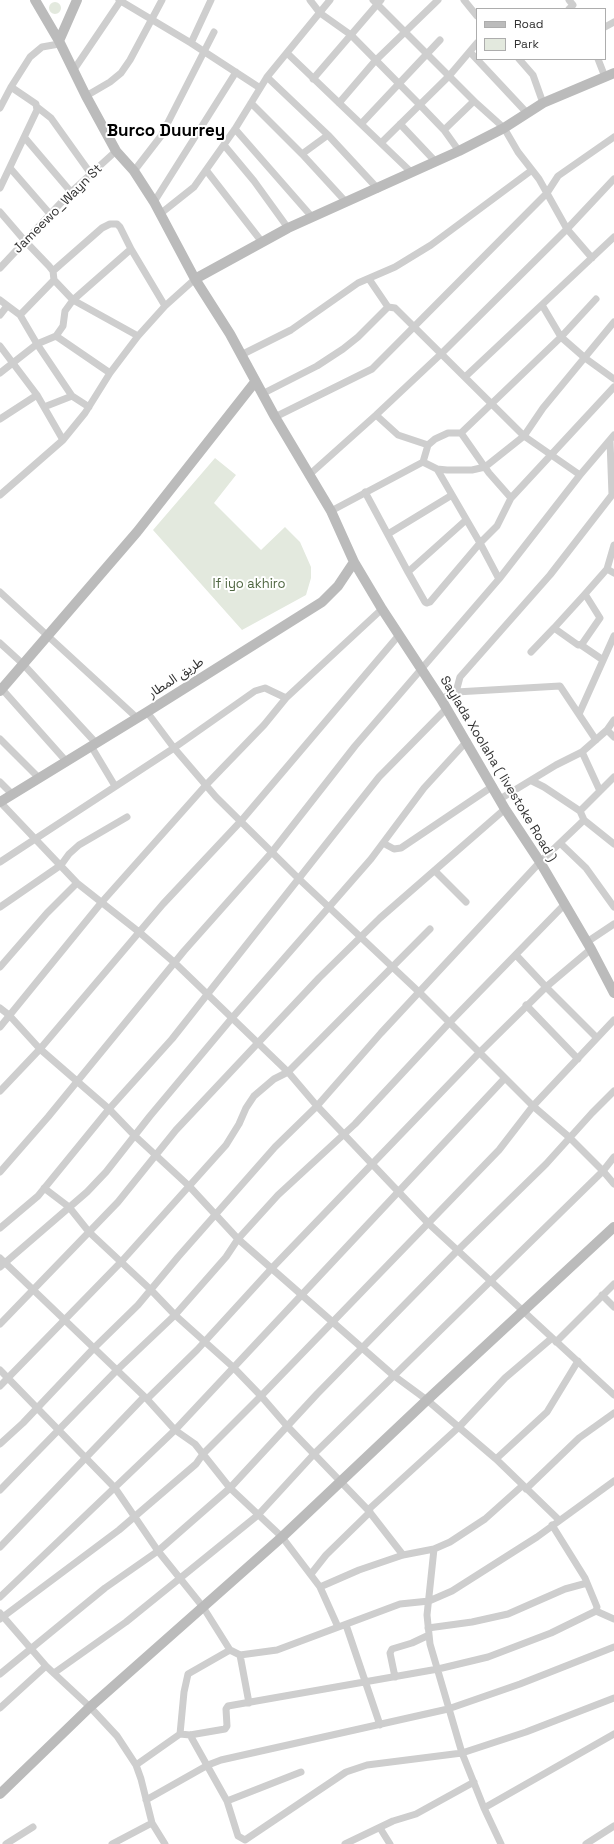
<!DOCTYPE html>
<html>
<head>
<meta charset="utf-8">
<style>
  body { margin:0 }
  #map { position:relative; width:614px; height:1844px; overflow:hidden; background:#fff; font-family:"Space Grotesk",sans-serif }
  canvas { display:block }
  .legend { position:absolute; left:476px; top:8px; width:130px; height:52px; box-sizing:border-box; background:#fff; border:1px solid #adadad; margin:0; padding:5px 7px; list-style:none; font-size:12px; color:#313131 }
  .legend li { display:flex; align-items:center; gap:8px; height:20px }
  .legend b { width:20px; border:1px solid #adadad }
</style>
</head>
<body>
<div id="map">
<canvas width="614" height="1844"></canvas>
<ul class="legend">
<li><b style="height:5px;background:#bbb"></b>Road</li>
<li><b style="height:11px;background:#e3e9de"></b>Park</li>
</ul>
</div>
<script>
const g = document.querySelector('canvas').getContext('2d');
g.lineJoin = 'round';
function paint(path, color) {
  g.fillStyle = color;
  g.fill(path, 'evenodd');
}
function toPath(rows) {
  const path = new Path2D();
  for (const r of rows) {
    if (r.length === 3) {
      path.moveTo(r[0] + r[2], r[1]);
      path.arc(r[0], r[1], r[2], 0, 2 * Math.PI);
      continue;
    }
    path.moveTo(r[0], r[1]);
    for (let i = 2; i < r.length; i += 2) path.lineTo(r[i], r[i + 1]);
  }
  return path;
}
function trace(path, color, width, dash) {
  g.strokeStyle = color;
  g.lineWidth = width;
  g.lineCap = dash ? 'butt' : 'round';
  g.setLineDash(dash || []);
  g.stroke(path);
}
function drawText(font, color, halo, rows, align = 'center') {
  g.font = font + ' "Space Grotesk","Noto Sans Arabic",sans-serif';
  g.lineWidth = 4;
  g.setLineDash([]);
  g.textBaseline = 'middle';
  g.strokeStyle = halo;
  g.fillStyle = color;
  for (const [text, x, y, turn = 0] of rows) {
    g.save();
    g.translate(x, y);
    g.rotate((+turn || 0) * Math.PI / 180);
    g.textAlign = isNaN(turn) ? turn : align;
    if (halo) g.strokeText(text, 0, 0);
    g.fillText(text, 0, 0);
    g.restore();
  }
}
paint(toPath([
  [55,8,6],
  [215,458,236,475,214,503,261,550,285,527,300,542,311,567,311,578,306,595,242,630,153,530]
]), '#e3e9de');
trace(toPath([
  [119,0,191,43,260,88],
  [310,0,320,13,351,35,419,104,444,130,459,151],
  [373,0,474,101,504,128,518,152,539,179,567,229,592,258],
  [464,0,477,16],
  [569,0,573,5,569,9],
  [605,27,614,22],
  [191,43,211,0],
  [470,52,527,113],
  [287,53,411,172],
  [519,59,533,75,543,103],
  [598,59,605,77],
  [73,71,121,0],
  [267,77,328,135,378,189],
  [313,79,381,0],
  [86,96,110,82,121,73,130,60,162,0],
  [251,103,302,154,346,202],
  [339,103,375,61,438,0],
  [37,107,51,118,91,174],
  [0,108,11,87,30,57,42,47,59,44],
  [361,124,440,40],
  [400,124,434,160],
  [235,129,312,217],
  [444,130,474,101],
  [25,138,71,192],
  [381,143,449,76,477,43],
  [224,145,254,181,288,228],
  [302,154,328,135],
  [10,168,50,214],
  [206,170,262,242],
  [134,171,161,136,214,32],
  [0,188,37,110,36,104,11,87],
  [154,202,236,72],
  [0,212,25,241,49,266,53,271,54,280,73,300,138,336],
  [160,214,194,187,235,129,267,77,330,0],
  [0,268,71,192,116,151],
  [53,271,102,228,110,224,117,224,120,227,131,249],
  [369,279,388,307],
  [0,300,20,315,37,344,72,396,89,407],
  [542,305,561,337,585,358,614,379],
  [0,315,7,306],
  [20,315,54,280],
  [56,336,63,326,65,311,73,300,131,249,165,306],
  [0,346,37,395,63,440],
  [241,355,291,330,358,283,395,267,431,245,532,170],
  [0,373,37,344,56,336,110,373],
  [465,377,614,237],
  [262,394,317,366,343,349,358,337,388,307,395,308,524,436,580,475],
  [44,407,72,396],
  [376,415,398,435,428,445],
  [275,417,372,369,547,193,558,176,614,137],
  [0,419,37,395],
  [461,433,489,473,511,498,614,387],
  [423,462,437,469,447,470,472,470,485,467,524,436,543,408,614,322],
  [437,469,480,543,499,579],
  [309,475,376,415,442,353,567,229,614,179],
  [365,492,408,572,425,602,427,603,430,602,480,543,497,526,511,498],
  [0,495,63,440,85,413,110,373,138,336,165,306,195,279],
  [331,511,423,462,428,445,435,439,448,433,461,433,561,337,596,299],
  [388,534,452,495],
  [607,569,614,545],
  [408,572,466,520],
  [0,592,136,717],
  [554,628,585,594],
  [0,643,23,664,96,743],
  [581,645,603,660],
  [531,652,554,628,578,645,582,644,600,618,585,594,607,569,614,573],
  [2,689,66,761],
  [456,692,460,677,550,575,612,495,610,440],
  [441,699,456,692,560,686,596,740],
  [147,712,174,748,216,797,299,879,420,993,533,1106,569,1137,603,1171,614,1184],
  [579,714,614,636],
  [607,730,614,737],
  [0,739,39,778],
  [91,746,115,786],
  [582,752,600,791],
  [532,781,544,787,580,811,584,820,614,844],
  [0,782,12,794],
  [500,799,556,765,582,752,607,730,614,720],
  [0,802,77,883,139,932,175,963,288,1072,317,1106,429,1224,614,1395],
  [580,811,614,777],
  [383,843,394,849,401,848,493,786],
  [560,843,586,868,614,907],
  [0,862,174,748,255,691,265,688,286,698],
  [435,871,466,902],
  [0,907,61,865,69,854,79,845,127,817],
  [587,942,614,924],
  [516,955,546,987,597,1038],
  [0,967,47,913,77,883],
  [526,1005,578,1059],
  [0,1008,9,1015,40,1049,109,1109,135,1136,189,1186,238,1239,393,1375,427,1400,496,1459,558,1519],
  [0,1027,101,903,206,785,264,725,286,698,382,609],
  [0,1091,40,1049,163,904,241,821,399,635],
  [0,1172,48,1117,184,951,272,852,355,746,499,579,580,475,614,435],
  [44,1188,69,1207,89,1232,151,1290,175,1315,233,1367,261,1396,287,1426,368,1510,403,1555],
  [0,1228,38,1196,109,1109,172,1039,379,777,447,708],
  [0,1258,147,1399,175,1430,195,1444,230,1488,282,1537,320,1587,338,1627],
  [0,1267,87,1192,106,1172,150,1116,232,1018,371,859,424,788,467,741],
  [602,1295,614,1307],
  [0,1324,118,1202,176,1130,319,978,380,918,505,809],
  [556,1342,614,1284],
  [0,1370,115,1488,158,1551,203,1607,230,1650,240,1655,277,1650,400,1604,429,1601,452,1591,537,1537,614,1481],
  [0,1386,121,1262,226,1145,239,1124,246,1108,254,1096,274,1079,288,1072,430,929],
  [147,1399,197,1350,272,1268,479,1053,546,987,591,949],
  [0,1444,23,1423,94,1348,138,1305,178,1257,275,1147,317,1106,381,1033,540,862,584,820],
  [496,1459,547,1412,578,1361],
  [526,1489,579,1438,614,1413],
  [0,1490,117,1370,175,1315,226,1257,238,1239,278,1195,355,1124,449,1023,565,904],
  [368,1510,459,1427,505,1378,552,1338],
  [552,1525,585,1578,597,1607,596,1611],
  [0,1547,144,1397],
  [434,1549,427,1615,430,1644,462,1753,484,1808,501,1844],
  [311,1574,326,1555,370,1512],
  [320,1587,359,1570,403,1555,434,1549,450,1542,485,1519,522,1486],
  [0,1597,175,1430,505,1078],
  [596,1611,614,1619],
  [0,1613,46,1666,90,1707,117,1736,136,1765,141,1779,152,1823,165,1844],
  [0,1619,119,1530,196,1464,203,1454,261,1396,499,1150,533,1106,614,1020],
  [346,1625,380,1725],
  [428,1628,472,1622,508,1614,565,1589,587,1583],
  [240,1655,249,1703],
  [54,1673,126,1622,258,1515,314,1454,603,1171,614,1157],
  [0,1674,105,1588,158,1551,230,1488,317,1394,457,1251,546,1164,592,1113,614,1091],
  [395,1677,390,1653,392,1649,412,1643,429,1635],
  [0,1708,46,1666],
  [180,1734,184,1692,188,1674,230,1650],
  [190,1735,227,1801,238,1836,245,1840,346,1772,367,1765,462,1753,526,1732,614,1698],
  [136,1765,180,1734,190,1735,225,1729,227,1726,226,1709,228,1706,438,1669,488,1657,551,1633,596,1611],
  [146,1800,208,1765,221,1760,448,1709,520,1684,614,1647],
  [227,1801,301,1772],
  [484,1808,614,1734],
  [380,1828,390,1844],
  [6,1844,33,1827],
  [112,1844,152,1823],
  [345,1844,393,1821,416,1814,474,1782],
  [586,1844,614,1826]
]), '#cecece', 7);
trace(toPath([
  [35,0,59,41,86,96,116,151,134,171,154,202,195,279,230,334,275,417,331,511,354,562,382,609,441,699,505,809,540,862,591,949,614,993],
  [59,41,77,0],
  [195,279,288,228,459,151,504,128,543,103,614,73],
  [0,691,137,532,255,382],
  [0,802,147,712,322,602,338,586,354,562],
  [0,1794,90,1707,282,1537,427,1400,614,1227]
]), '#bbb', 10);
drawText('13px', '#313131', '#fff', [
  ["Jameewo_Wayn St",58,209,-45],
  ["طريق المطار",176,678,-33],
  ["Saylada Xoolaha ( livestoke Road )",498,769,59]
]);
drawText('13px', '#516843', '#fff', [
  ["If iyo akhiro",249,584]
]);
drawText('bold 17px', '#000', '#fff', [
  ["Burco Duurrey",166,131]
]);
</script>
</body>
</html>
